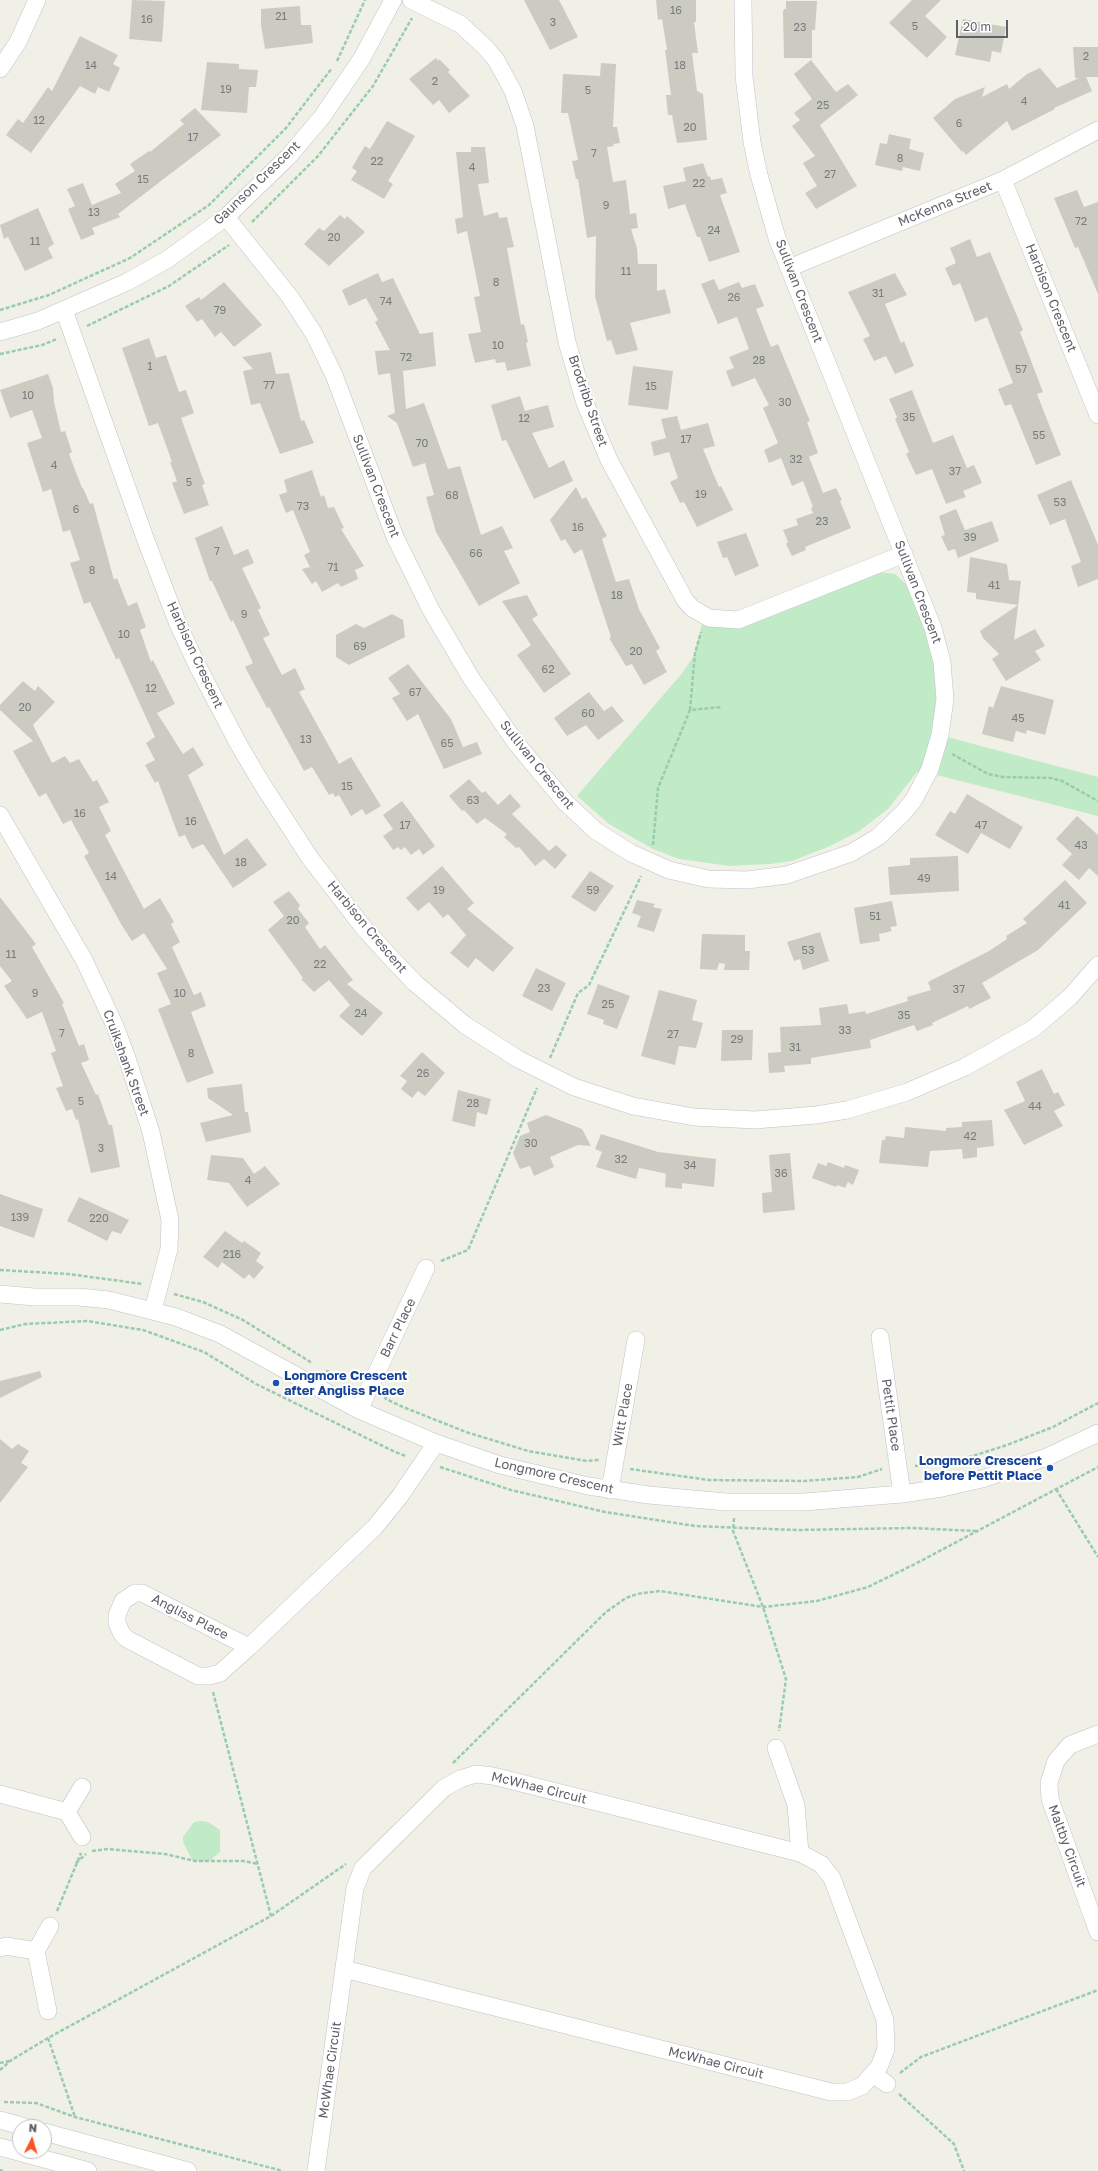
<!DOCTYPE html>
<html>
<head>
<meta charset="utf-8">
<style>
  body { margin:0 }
  #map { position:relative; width:1098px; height:2171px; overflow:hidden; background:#f1f0e6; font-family:"Golos Text",sans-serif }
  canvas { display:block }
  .north { position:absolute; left:12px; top:2119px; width:40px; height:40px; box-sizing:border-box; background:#fff; border:1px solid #bebfc3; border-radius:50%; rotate:5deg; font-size:11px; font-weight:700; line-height:16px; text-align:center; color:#5d6068 }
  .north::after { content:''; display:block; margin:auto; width:14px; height:18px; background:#fb5322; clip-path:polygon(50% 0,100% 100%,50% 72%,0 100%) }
  .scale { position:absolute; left:956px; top:20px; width:52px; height:18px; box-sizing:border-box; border:2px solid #5d6068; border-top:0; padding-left:5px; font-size:12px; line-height:14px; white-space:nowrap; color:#5d6068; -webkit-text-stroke:3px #fff; paint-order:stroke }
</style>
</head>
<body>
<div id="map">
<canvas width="1098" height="2171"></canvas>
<div class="north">N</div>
<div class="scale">20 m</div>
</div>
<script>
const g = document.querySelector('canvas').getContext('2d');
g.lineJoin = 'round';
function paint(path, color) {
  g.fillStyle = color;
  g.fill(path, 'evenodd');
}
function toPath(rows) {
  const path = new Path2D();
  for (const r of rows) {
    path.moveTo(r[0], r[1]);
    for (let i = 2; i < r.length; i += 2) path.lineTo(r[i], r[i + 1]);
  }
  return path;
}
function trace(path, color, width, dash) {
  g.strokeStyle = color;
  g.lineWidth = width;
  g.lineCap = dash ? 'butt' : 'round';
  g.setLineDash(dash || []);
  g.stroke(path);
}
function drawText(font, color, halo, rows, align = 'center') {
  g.font = font + ' "Golos Text",sans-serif';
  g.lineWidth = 4;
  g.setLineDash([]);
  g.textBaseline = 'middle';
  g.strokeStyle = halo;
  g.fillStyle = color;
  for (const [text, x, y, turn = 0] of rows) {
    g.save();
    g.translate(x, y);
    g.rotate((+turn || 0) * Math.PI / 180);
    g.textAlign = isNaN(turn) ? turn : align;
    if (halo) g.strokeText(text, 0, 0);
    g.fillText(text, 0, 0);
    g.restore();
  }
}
paint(toPath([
  [879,572,895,574,909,587,933,650,937,689,937,708,931,737,951,738,1098,777,1098,816,937,775,917,772,888,809,858,832,830,846,792,861,770,864,730,866,679,859,653,849,609,824,577,796,683,672,693,657,703,621],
  [200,1821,208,1822,220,1830,220,1852,208,1862,192,1860,183,1842,183,1837,194,1822]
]), '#c0ebc6');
paint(toPath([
  [132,0,165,1,162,42,129,39],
  [524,0,559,0,578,37,550,50],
  [656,0,696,0,696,22,694,22,698,53,692,53,697,91,703,94,707,140,677,143,672,115,668,115,666,95,671,95,665,50,667,50,662,19,658,20],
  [912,0,941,0,925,16,947,37,927,58,889,23],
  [786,1,817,1,815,30,812,30,812,58,784,58,783,12,784,9,786,9],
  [300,6,301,25,311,25,313,43,265,49,261,25,261,9],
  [963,19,1006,27,1001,53,992,51,990,62,955,55],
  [80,36,118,55,113,64,120,68,109,92,98,87,95,94,80,86,31,153,6,135,18,119,23,123,48,87,52,91],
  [1073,47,1098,47,1098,77,1086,77,1092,91,1054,108,1055,109,1012,131,1007,121,966,155,963,151,962,152,933,118,955,99,985,87,982,97,1007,84,1009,89,1027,74,1040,68,1057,88,1079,78,1075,78],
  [436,58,438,61,439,59,450,70,448,72,470,96,449,113,439,100,433,105,409,79],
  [811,60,836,92,848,84,858,95,820,125,857,186,816,209,805,193,817,186,803,163,815,156,792,126,800,120,794,113,812,99,794,74],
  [207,62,239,64,239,69,258,70,256,87,249,87,247,113,201,110],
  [601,63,616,64,613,127,617,127,620,143,613,144,614,146,607,147,613,182,626,180,630,214,636,213,638,228,631,229,637,248,638,264,657,264,657,291,665,289,671,313,630,323,638,350,616,355,611,340,607,341,595,296,596,236,587,238,578,179,576,179,572,161,578,160,568,113,561,113,563,74,600,76],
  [195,108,221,135,118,214,120,217,92,228,95,234,81,240,68,209,75,206,67,189,83,183,92,205,121,193,115,184,135,171,130,164,149,151,150,152,184,124,180,120],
  [387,121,415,136,388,181,393,184,384,199,351,180,357,171,352,168,358,157,365,146,370,149],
  [889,134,911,139,909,149,924,153,920,171,903,167,902,171,875,165,880,143,887,144],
  [471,147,485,147,489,183,478,184,484,216,498,212,499,218,507,217,514,247,507,248,521,325,524,324,528,342,526,343,531,366,507,371,505,362,496,363,495,359,475,363,468,334,481,332,474,297,480,296,467,231,457,234,455,219,463,217,456,152,471,152],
  [703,163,708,177,710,176,711,180,722,178,727,193,720,195,740,252,709,262,700,237,697,237,685,204,668,209,663,186,686,181,683,168],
  [1077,190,1084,207,1098,202,1098,294,1078,247,1075,248,1054,198],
  [38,208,54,244,48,248,53,258,25,271,8,237,4,239,0,225],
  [340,215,345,219,347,216,365,232,329,266,304,244,319,228,324,231],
  [970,239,977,257,990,252,1023,330,1020,332,1043,392,1037,394,1061,455,1036,465,1011,404,1005,406,998,389,1013,383,987,317,975,322,960,283,953,286,945,268,956,263,950,248],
  [378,273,382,282,393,278,420,334,433,332,436,366,403,371,406,409,424,403,448,469,460,466,481,535,502,526,513,548,504,551,520,583,479,606,436,532,426,497,434,495,425,463,413,467,397,423,387,416,395,413,390,373,378,375,375,351,390,350,375,322,378,320,366,298,349,306,342,290],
  [895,273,907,295,885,304,901,343,904,341,914,366,895,374,886,356,874,361,863,339,870,336,848,292],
  [714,279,719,290,739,282,742,288,755,284,764,306,756,309,771,347,778,344,810,421,807,422,818,453,809,457,823,493,836,488,842,500,840,501,851,528,805,547,806,550,792,556,786,544,788,542,783,530,798,525,796,519,813,513,811,508,813,507,803,481,792,486,781,458,769,463,764,450,778,443,763,408,769,405,755,378,732,387,726,371,734,368,729,357,749,349,737,317,718,324,701,284],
  [224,282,262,325,234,347,221,332,215,337,202,319,197,322,185,306,199,297,201,300],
  [149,338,156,358,166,355,179,392,186,390,194,413,181,418,205,484,202,485,209,505,184,514,172,483,177,481,170,462,172,462,158,423,149,426,122,348],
  [271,352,276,374,289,373,301,421,304,420,314,443,280,454,260,403,251,405,243,371,253,369,242,357],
  [633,366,673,371,668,410,628,405],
  [48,374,53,388,54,402,61,432,65,431,72,452,69,454,82,488,83,488,90,504,93,503,114,580,117,578,128,606,137,602,146,627,140,630,151,662,153,660,175,704,157,713,183,754,193,747,204,765,188,775,224,855,247,838,267,865,233,888,203,844,192,849,185,835,179,837,158,781,155,783,145,765,155,760,146,743,155,737,119,658,116,659,90,602,84,604,70,563,80,560,70,530,63,532,51,489,43,492,27,443,42,438,32,410,10,418,0,390],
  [912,390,933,443,953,435,967,468,974,465,982,483,963,491,966,497,946,504,932,469,916,475,906,454,909,452,895,419,897,417,889,399],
  [520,396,525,411,548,405,554,427,532,433,549,468,564,460,573,481,534,499,506,440,502,441,491,405],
  [677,416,681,430,708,423,715,446,703,449,719,487,721,486,733,510,697,527,684,502,680,503,670,482,678,478,669,452,654,456,651,442,666,438,661,419],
  [312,470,321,497,324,495,328,508,334,507,344,528,341,529,364,566,355,570,358,579,341,587,338,583,322,592,316,581,312,584,302,569,310,567,304,555,310,552,293,510,286,513,279,495,287,492,284,480],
  [1071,480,1098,545,1098,579,1078,587,1071,566,1081,562,1065,519,1050,525,1037,495],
  [576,487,582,499,586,497,607,536,602,539,616,582,629,579,639,609,660,648,656,651,667,672,644,685,632,664,626,666,609,638,611,637,582,549,574,554,565,539,561,541,550,520],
  [956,509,965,530,992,521,999,541,958,558,955,549,948,551,941,536,945,535,939,516],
  [222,526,234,555,248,549,254,563,242,568,261,608,258,610,270,635,263,638,282,675,295,668,305,689,299,692,339,764,351,757,381,806,366,815,362,809,351,816,339,795,335,797,333,793,329,795,312,767,304,771,269,707,267,708,245,667,253,663,233,620,231,622,212,581,210,581,195,538],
  [746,533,759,566,735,576,727,557,723,558,717,542],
  [970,557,1007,564,1009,580,1021,581,1014,640,1035,629,1045,646,1035,651,1041,660,1006,681,992,659,999,654,983,638,980,631,1018,605,976,599,976,593,967,592],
  [527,595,538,615,532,619,571,674,544,693,517,655,531,645,502,601],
  [392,614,403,620,405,637,349,665,336,657,336,635,356,624,364,628],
  [408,664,451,719,463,747,477,742,482,754,444,769,418,714,407,721,392,698,400,694,388,678],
  [23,681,35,691,38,686,55,702,33,725,52,763,65,756,70,763,79,759,93,782,97,780,109,802,99,807,111,831,105,835,144,909,160,898,174,922,171,924,180,942,172,947,194,995,201,992,206,1006,191,1012,214,1073,187,1083,158,1009,171,1004,157,973,167,969,144,933,132,941,121,924,84,856,89,853,71,820,63,824,46,793,39,797,13,751,33,741,0,710,0,705],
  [1001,686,1054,700,1045,735,1027,730,1026,734,1016,731,1013,742,982,734,989,706,993,708],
  [589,692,604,711,612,706,624,721,598,740,586,725,567,736,554,718],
  [469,779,482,793,485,791,498,805,510,794,521,806,512,814,549,851,556,845,567,855,555,869,544,859,535,866,519,847,516,848,504,837,507,834,485,818,477,824,464,810,462,811,449,796],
  [967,794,1023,827,1010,849,981,833,968,854,935,835,950,811,955,814],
  [402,801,435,846,423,855,419,849,411,855,405,847,401,850,398,847,393,850,383,836,393,829,383,815],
  [1077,816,1098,835,1098,876,1089,868,1079,880,1062,865,1072,854,1056,839],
  [958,856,959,891,890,895,888,867,910,865,910,858],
  [442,866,474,903,467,909,514,948,493,972,476,958,468,968,450,953,466,935,448,914,443,918,429,902,418,911,406,898],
  [590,871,614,886,595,912,571,897],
  [1065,880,1087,903,1038,950,982,983,991,998,969,1009,968,1006,932,1023,933,1025,917,1031,914,1025,870,1040,871,1048,811,1058,811,1064,784,1066,785,1072,769,1073,768,1053,781,1052,780,1027,821,1025,819,1008,847,1004,849,1014,865,1011,866,1014,908,1001,907,997,931,990,928,982,989,951,1007,939,1006,936,1027,923,1023,919],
  [289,891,300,905,298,909,309,923,305,927,320,949,325,945,353,980,347,984,383,1013,362,1036,339,1016,350,1005,329,980,314,992,301,979,303,978,296,968,268,930,284,916,273,902],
  [0,897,36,944,32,947,64,1003,62,1004,79,1046,84,1044,89,1060,81,1063,96,1095,98,1094,109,1125,112,1125,120,1167,91,1173,78,1119,76,1120,72,1109,66,1111,56,1088,63,1086,51,1053,56,1051,42,1012,27,1019,4,986,12,981,0,966],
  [637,900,655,904,653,907,662,909,654,932,637,927,641,916,632,913],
  [892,901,897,926,890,927,892,931,879,934,880,941,860,944,854,908],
  [820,932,829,961,803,970,800,959,794,961,787,942],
  [702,934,745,935,745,951,750,951,749,970,724,970,725,964,719,963,717,970,700,969],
  [536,968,566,983,552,1011,522,996],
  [598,984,630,996,617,1029,603,1024,604,1020,587,1014],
  [659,990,697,1000,692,1020,703,1023,696,1048,679,1046,675,1065,641,1056],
  [722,1030,753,1030,752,1060,721,1061],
  [422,1052,445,1073,425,1096,418,1091,412,1098,401,1089,407,1081,400,1076],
  [1042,1069,1054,1094,1058,1092,1065,1105,1054,1111,1063,1126,1024,1145,1004,1110,1025,1101,1016,1082],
  [242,1084,245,1112,248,1112,251,1132,206,1142,200,1123,233,1115,208,1098,207,1088],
  [458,1090,491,1099,487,1115,477,1112,475,1127,452,1121],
  [546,1115,582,1129,591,1146,578,1145,550,1157,554,1167,534,1176,530,1166,520,1169,513,1153,520,1136,530,1132,527,1123],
  [992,1120,994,1146,977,1148,977,1157,963,1159,962,1149,930,1151,928,1167,879,1163,882,1140,885,1140,886,1136,904,1138,905,1127,946,1131,946,1128,962,1127,962,1122],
  [601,1134,658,1152,716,1159,714,1187,682,1183,682,1189,665,1187,666,1174,663,1173,639,1168,636,1179,596,1167,602,1152,595,1149],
  [790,1153,795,1210,763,1213,762,1193,772,1192,769,1155],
  [211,1155,243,1158,254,1174,265,1166,280,1184,247,1207,229,1183,207,1180],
  [828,1162,844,1168,845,1165,859,1170,853,1185,848,1182,845,1188,837,1185,836,1187,812,1178,818,1163,826,1166],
  [0,1194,43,1209,34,1238,0,1226],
  [79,1197,129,1220,121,1234,112,1231,107,1241,67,1221],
  [225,1231,242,1243,244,1241,261,1253,256,1261,264,1267,254,1279,249,1274,244,1279,222,1262,218,1268,203,1257],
  [40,1371,42,1377,0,1398,0,1381],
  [0,1439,12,1449,18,1444,29,1451,21,1463,28,1467,0,1503]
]), '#cccbc2');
const minor = toPath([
  [411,0,460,24,485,47,496,60,513,91,525,126,567,342,585,403,609,460,685,600,692,608,709,618,738,620,904,554],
  [0,69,18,42,37,0],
  [1003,180,1098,415],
  [226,217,290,297,314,334,334,375,395,537,431,610,471,678,516,743,565,802,596,831,631,853,669,870,708,879,747,880,787,875,851,853,878,837,902,814,913,801,930,769,940,735,945,699,942,662,933,628,777,238,759,175,752,142,744,76,743,0],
  [789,268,1003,180,1098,130],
  [64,310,145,538,178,624,197,665,239,745,262,784,310,858,363,927,392,959,415,983,465,1025,518,1059,574,1087,633,1106,694,1117,755,1120,816,1115,847,1110,907,1092,965,1067,1034,1028,1070,997,1098,965],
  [0,332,38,321,127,282,168,259,226,217,288,157,322,117,362,58,393,0],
  [0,815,84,960,115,1026,128,1061,151,1132,170,1220,169,1249,153,1310],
  [0,1294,34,1297,79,1297,109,1300,176,1317,220,1334,359,1410,436,1443,500,1465,588,1486,649,1495,726,1502,804,1502,902,1494,942,1488,982,1479,1047,1457,1098,1433],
  [880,1337,902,1494],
  [359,1410,426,1268],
  [610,1490,636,1340],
  [249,1647,142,1593,135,1593,123,1601,117,1615,117,1623,122,1634,127,1639,198,1676,209,1676,220,1673,249,1647,375,1527,400,1496,436,1443],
  [1098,1734,1070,1745,1056,1761,1049,1783,1050,1799,1098,1932],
  [776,1748,796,1805,800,1853],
  [0,1794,67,1812,82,1837],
  [67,1812,82,1787],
  [0,1948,6,1946,36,1951,50,1926],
  [36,1951,48,2011],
  [874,2075,887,2084],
  [0,2120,25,2127],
  [44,2132,188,2171],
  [0,2147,88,2171],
  [316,2171,355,1888,363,1868,444,1788,460,1779,476,1774,493,1776,800,1853,821,1864,832,1878,885,2020,886,2049,879,2067,862,2086,847,2092,831,2092,344,1969]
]);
trace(minor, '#bfc1c8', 18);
trace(toPath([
  [337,61,365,0],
  [252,222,318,156,373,86,412,18],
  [0,310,49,295,130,258,209,205,286,128,332,68],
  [87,326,169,286,229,245],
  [0,354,42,345,57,339],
  [690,710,695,653,701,632],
  [952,754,988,774,1003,777,1051,778,1062,781,1098,801],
  [653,845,658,788,690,710,722,707],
  [550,1058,578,993,589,985,641,876],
  [441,1261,468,1250,537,1088],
  [0,1270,68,1274,143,1284],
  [174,1294,203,1302,243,1320,312,1363],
  [0,1330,25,1324,87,1321,143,1330,204,1352,256,1384,395,1452,406,1456],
  [326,1371,356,1379],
  [385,1396,386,1399,403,1407,466,1432,528,1451,587,1461,599,1460],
  [915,1466,954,1462,1007,1445,1053,1427,1098,1403],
  [440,1467,511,1490,605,1512,695,1526,796,1530,911,1528,977,1531],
  [630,1469,709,1480,804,1481,858,1477,882,1469],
  [1056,1489,1098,1557],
  [734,1518,733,1531,763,1607,786,1679,779,1731],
  [213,1692,271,1916],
  [453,1763,606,1612,626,1598,637,1594,660,1591,763,1607,817,1601,868,1587,915,1564,1098,1467],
  [92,1851,107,1849,165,1854,195,1861,244,1861,258,1864],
  [76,1863,86,1854],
  [57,1911,81,1853],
  [48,2038,75,2117],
  [0,2063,9,2061],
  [0,2070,10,2061,48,2038,271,1916,346,1864],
  [900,2073,921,2057,1098,1990],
  [899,2094,954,2144,964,2171],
  [4,2102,36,2103,75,2117,283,2171],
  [0,2170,3,2171]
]), '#98ccaf', 2.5, [4, 2]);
trace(minor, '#fff', 17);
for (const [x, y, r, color] of [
  [276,1383,4,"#1a4fb4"],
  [1050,1468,4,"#1a4fb4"]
]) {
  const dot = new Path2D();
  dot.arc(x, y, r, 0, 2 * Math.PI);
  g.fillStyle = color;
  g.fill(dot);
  trace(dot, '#fff', 1.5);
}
drawText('11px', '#797b7e', null, [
  ["16",676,11],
  ["21",281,17],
  ["16",147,20],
  ["3",553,23],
  ["5",915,27],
  ["23",800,28],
  ["2",1086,57],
  ["14",91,66],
  ["18",680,66],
  ["2",435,82],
  ["19",226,90],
  ["5",588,91],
  ["4",1024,102],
  ["25",823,106],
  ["12",39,121],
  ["6",959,124],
  ["20",690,128],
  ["17",193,138],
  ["7",594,154],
  ["8",900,159],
  ["22",377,162],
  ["4",472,168],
  ["27",830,175],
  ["15",143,180],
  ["22",699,184],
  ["9",606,206],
  ["13",94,213],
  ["72",1081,222],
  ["24",714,231],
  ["20",334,238],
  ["11",35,242],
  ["11",626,272],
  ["8",496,283],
  ["31",878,294],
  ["26",734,298],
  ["74",386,302],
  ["79",220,311],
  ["10",498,346],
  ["72",406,358],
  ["28",759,361],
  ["1",150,367],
  ["57",1021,370],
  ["77",269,386],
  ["15",651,387],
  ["10",28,396],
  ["30",785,403],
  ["35",909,418],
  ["12",524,419],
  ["55",1039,436],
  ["17",686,440],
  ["70",422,444],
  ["32",796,460],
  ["4",54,466],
  ["37",955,472],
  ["5",189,483],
  ["19",701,495],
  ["68",452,496],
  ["53",1060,503],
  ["73",303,507],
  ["6",76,510],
  ["23",822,522],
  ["16",578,528],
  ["39",970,538],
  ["7",217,552],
  ["66",476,554],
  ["71",333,568],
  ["8",92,571],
  ["41",994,586],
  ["18",617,596],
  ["9",244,615],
  ["10",124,635],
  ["69",360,647],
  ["20",636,652],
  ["62",548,670],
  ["12",151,689],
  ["67",415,693],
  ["20",25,708],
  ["60",588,714],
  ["45",1018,719],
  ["13",306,740],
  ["65",447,744],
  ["15",347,787],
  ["63",473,801],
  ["16",80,814],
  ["16",191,822],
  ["17",405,826],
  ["47",981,826],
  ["43",1081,846],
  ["18",241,863],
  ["14",111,877],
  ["49",924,879],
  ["19",439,891],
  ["59",593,891],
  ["41",1064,906],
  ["51",875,917],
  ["20",293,921],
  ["53",808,951],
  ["11",11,955],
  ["22",320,965],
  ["23",544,989],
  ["37",959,990],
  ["9",35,994],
  ["10",180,994],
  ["25",608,1005],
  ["24",361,1014],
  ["35",904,1016],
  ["33",845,1031],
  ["7",62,1034],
  ["27",673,1035],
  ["29",737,1040],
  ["31",795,1048],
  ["8",191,1054],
  ["26",423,1074],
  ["5",81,1102],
  ["28",473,1104],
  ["44",1035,1107],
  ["42",970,1137],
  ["30",531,1144],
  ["3",101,1149],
  ["32",621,1160],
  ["34",690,1166],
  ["36",781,1174],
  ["4",248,1181],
  ["139",20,1218],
  ["220",99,1219],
  ["216",232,1255]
]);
drawText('13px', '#5d6068', '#fff', [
  ["Gaunson Crescent",257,183,-44],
  ["McKenna Street",945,204,-22],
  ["Sullivan Crescent",799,291,69],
  ["Harbison Crescent",1051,298,68],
  ["Brodribb Street",588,401,71],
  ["Sullivan Crescent",376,486,69],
  ["Sullivan Crescent",918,592,69],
  ["Harbison Crescent",195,655,65],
  ["Sullivan Crescent",537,765,51],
  ["Harbison Crescent",367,927,50],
  ["Cruikshank Street",126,1063,70],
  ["Barr Place",398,1328,-64],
  ["Witt Place",623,1415,-80],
  ["Pettit Place",891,1415,82],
  ["Longmore Crescent",554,1476,13],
  ["Angliss Place",190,1617,27],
  ["McWhae Circuit",539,1788,14],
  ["Maltby Circuit",1067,1846,70],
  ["McWhae Circuit",716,2063,14],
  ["McWhae Circuit",330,2070,-82]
]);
drawText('bold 13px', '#164399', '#fff', [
  ["Longmore Crescent",284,1376],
  ["after Angliss Place",284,1391],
  ["Longmore Crescent",1042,1461,"right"],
  ["before Pettit Place",1042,1476,"right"]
], 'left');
</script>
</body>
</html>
